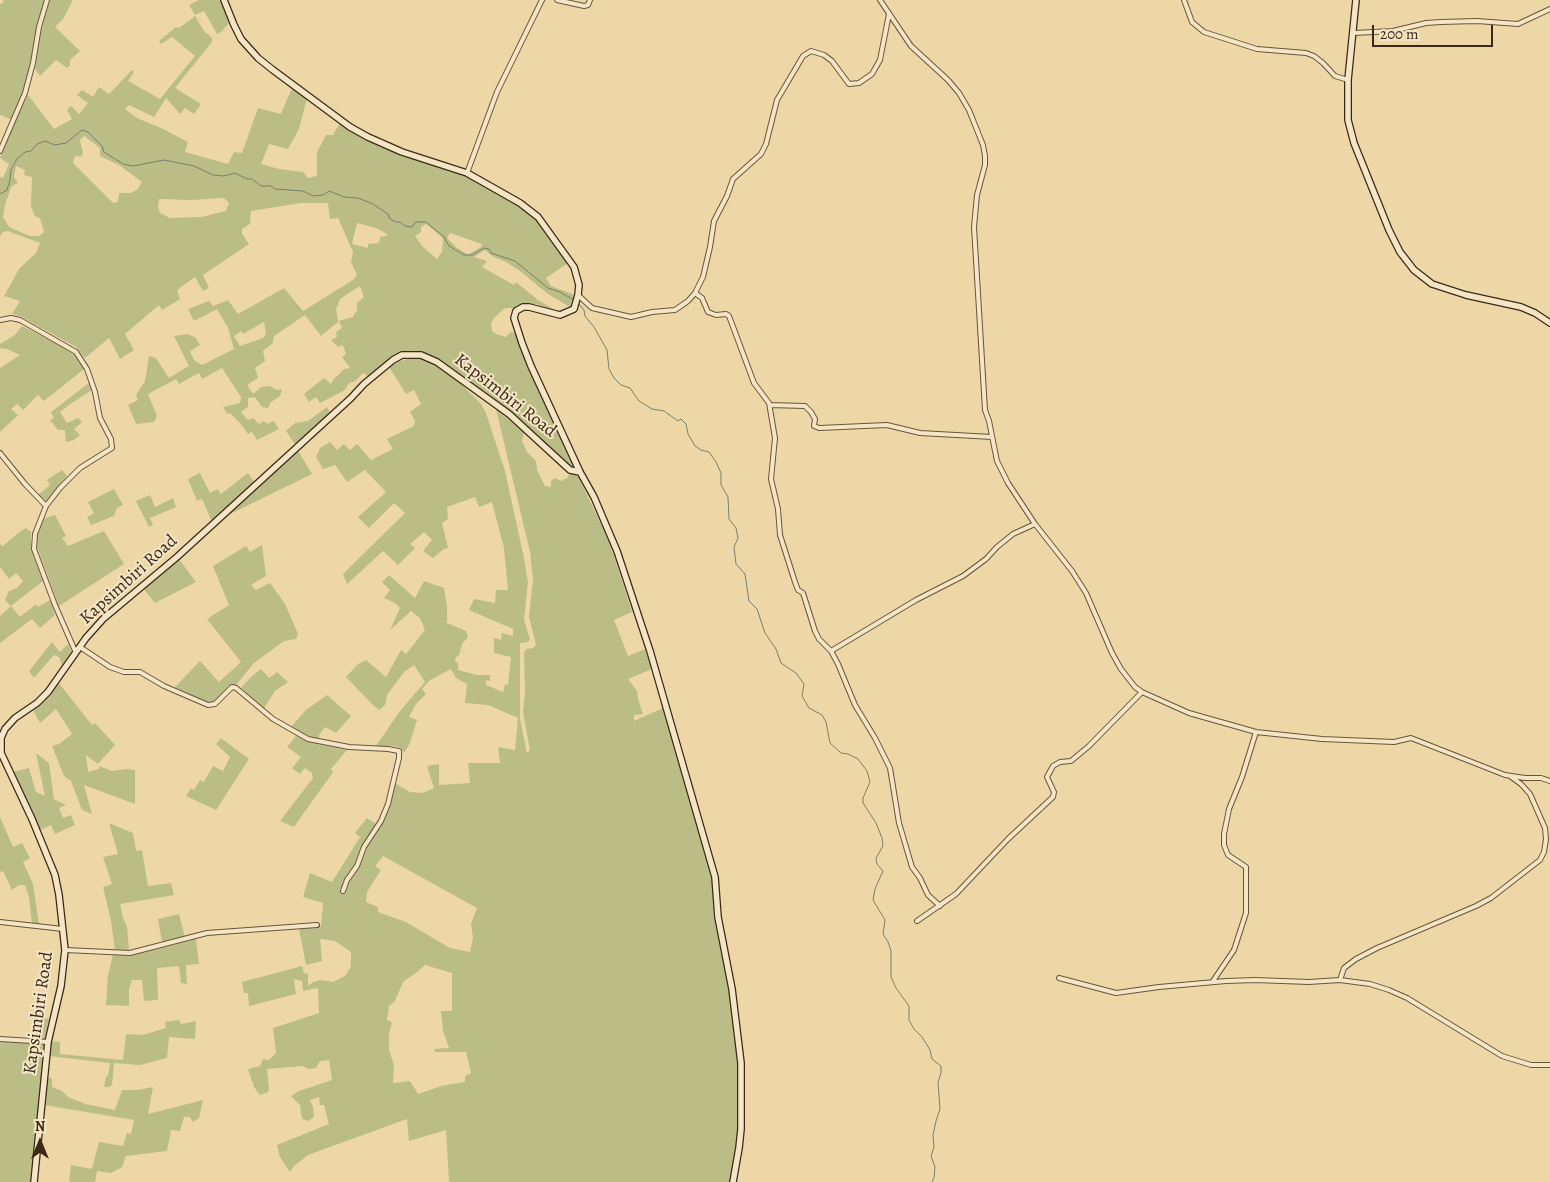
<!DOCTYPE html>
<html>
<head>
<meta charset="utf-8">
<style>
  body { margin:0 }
  #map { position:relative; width:1550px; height:1182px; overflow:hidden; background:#eed7a6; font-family:Alegreya,serif }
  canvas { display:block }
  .north { position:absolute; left:15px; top:1117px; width:50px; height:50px; -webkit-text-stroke:4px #f4e5c5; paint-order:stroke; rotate:0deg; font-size:14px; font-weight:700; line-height:20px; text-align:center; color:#3c2819 }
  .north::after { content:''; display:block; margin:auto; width:18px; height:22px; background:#3c2819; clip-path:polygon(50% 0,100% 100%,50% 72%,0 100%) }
  .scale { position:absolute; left:1372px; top:25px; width:121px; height:22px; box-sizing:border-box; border:2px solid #3c2819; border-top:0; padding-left:6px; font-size:15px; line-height:18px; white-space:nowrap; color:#3c2819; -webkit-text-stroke:4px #f4e5c5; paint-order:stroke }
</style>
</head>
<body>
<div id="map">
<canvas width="1550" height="1182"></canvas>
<div class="north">N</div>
<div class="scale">200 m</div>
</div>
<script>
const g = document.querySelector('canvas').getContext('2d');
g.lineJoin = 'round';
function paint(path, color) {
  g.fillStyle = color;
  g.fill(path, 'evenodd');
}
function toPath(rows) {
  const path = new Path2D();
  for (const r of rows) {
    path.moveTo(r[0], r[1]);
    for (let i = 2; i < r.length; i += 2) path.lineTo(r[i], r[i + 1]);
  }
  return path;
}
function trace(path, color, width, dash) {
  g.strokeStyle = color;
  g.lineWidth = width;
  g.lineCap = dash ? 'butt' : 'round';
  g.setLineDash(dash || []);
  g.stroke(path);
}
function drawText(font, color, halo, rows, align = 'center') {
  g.font = font + ' Alegreya,serif';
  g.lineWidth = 4;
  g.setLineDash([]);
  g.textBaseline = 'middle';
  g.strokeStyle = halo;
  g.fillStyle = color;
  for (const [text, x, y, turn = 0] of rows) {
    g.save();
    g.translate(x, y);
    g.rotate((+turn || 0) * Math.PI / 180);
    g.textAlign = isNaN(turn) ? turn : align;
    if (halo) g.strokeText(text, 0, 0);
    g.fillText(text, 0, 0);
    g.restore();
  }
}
paint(toPath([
  [3,0,45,0,38,21,35,43,24,88,13,120,0,115,0,4,4,2],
  [50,0,73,0,63,19,55,27,80,51,70,60,70,65,67,68,56,60,40,76,35,69,42,27],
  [199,0,221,0,229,23,221,32,217,34,204,11,195,15,189,5],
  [195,16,204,31,212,38,212,42,175,88,201,104,194,114,185,108,180,114,166,98,154,117,129,105,125,109,137,118,163,129,188,142,185,152,228,164,234,152,242,153,258,108,281,114,292,88,307,98,299,129,288,149,269,144,261,164,279,169,303,172,308,178,317,176,317,152,326,135,333,135,340,123,380,147,466,176,510,199,526,210,541,225,568,263,546,278,551,286,575,295,570,307,548,294,520,271,506,262,492,256,485,250,474,257,487,261,482,267,514,285,516,282,538,300,557,311,536,304,520,304,515,308,505,308,494,318,491,324,492,331,496,334,506,337,511,332,516,333,523,355,576,470,569,467,558,455,545,446,518,418,433,357,409,352,369,377,363,373,354,382,349,383,345,390,320,403,316,397,309,402,304,394,324,378,331,384,333,380,344,369,350,368,342,357,346,354,343,345,338,347,331,340,337,337,336,332,342,328,339,321,321,336,305,315,274,336,273,343,263,351,265,361,255,368,258,378,247,385,253,394,261,387,270,386,277,390,282,389,280,396,271,402,268,408,262,407,255,397,248,398,248,407,241,412,248,420,253,418,259,424,264,421,267,424,274,421,279,429,257,440,252,432,248,434,240,423,230,413,227,414,223,407,240,403,241,397,222,368,202,379,199,373,179,384,176,379,148,394,157,416,154,422,136,424,128,405,138,400,136,395,145,381,149,356,156,358,169,378,189,366,174,336,188,334,196,338,200,345,190,351,194,360,202,365,234,349,228,328,217,309,194,321,188,309,209,301,213,306,228,300,238,314,284,288,303,311,353,280,357,275,351,262,353,252,338,218,330,219,328,203,301,203,251,211,250,224,242,229,242,234,249,244,203,275,209,288,203,291,195,277,177,290,180,299,162,310,159,305,125,334,134,350,120,359,109,338,85,358,76,347,20,316,12,314,20,301,4,296,19,269,36,253,40,243,8,231,3,232,0,236,0,177,3,178,9,164,0,158,6,141,28,95,54,129,72,119,67,110,71,106,79,114,88,103,77,95,82,90,93,97,99,87,109,94,132,70,134,72,128,81,160,99,195,56,172,37,161,44,159,41,176,27,179,28],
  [84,136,100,148,100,156,119,165,142,182,137,190,130,193,119,193,118,202,113,203,73,163,75,156,81,157,83,153,80,140],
  [16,166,25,170,24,175,32,177,31,206,35,216,40,218,44,232,39,236,30,236,9,227,3,217,5,205,11,187,15,184,18,183,14,177],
  [224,198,229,203,226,211,201,217,170,218,160,213,158,207,159,199,191,200],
  [357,223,376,228,387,234,386,236,380,237,379,243,368,244,368,248,352,244],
  [426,224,443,238,442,252,437,259,422,246,415,236,421,232,421,227],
  [450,233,482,244,481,247,471,253,467,254,456,247,447,238],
  [360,286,364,297,357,303,357,310,353,317,338,321,336,309,340,299],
  [264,322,266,334,263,338,240,346,234,336,241,331,243,334],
  [22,326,61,346,74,355,84,369,44,401,38,395,23,410,17,404,11,409,18,415,0,432,0,368,20,355,7,349,0,348,0,344,15,335],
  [412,358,426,360,440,367,459,382,481,404,486,413,505,471,524,558,528,582,524,620,530,639,528,642,520,643,520,719,527,753,530,750,523,712,525,693,524,653,526,649,533,648,536,645,529,617,533,579,530,552,496,409,524,433,522,441,527,452,536,461,537,470,545,486,551,487,551,481,555,478,561,481,567,478,570,473,578,476,609,541,632,612,614,620,628,656,645,649,652,669,628,679,637,691,638,699,643,714,634,715,634,721,663,708,706,854,716,894,740,1064,740,1130,730,1182,449,1182,446,1130,409,1141,407,1119,308,1155,294,1166,290,1172,280,1157,277,1145,329,1124,324,1105,320,1105,319,1097,310,1100,313,1107,314,1117,308,1121,302,1119,300,1105,291,1096,299,1091,332,1080,329,1060,320,1061,316,1068,308,1069,303,1066,267,1069,269,1089,268,1092,260,1095,254,1087,248,1069,260,1066,263,1059,269,1060,276,1053,273,1028,319,1013,318,988,303,991,302,981,294,979,296,994,249,1006,248,993,244,993,242,982,302,966,304,973,308,974,308,986,313,982,320,980,333,982,345,976,351,967,351,952,335,941,320,939,322,961,306,965,299,929,321,926,323,903,303,897,310,873,332,882,360,837,355,833,367,818,376,824,363,845,357,864,342,892,344,892,349,881,360,864,367,845,384,819,395,783,410,792,423,793,434,788,427,766,439,764,439,785,470,783,468,763,500,763,498,747,515,750,518,718,488,705,465,703,467,684,456,678,451,669,430,680,422,689,426,694,416,704,409,717,417,720,410,743,404,753,401,748,396,746,376,746,400,711,425,682,414,665,404,672,387,695,385,705,379,710,372,704,346,677,358,664,366,660,386,677,401,650,406,654,425,630,420,618,411,611,390,630,400,608,395,603,384,598,390,590,382,582,389,575,415,598,424,581,444,588,447,606,447,623,466,631,468,637,462,644,459,655,456,657,455,662,458,663,458,670,477,675,490,675,490,681,486,680,486,685,503,692,505,684,508,685,511,657,494,653,494,638,501,640,502,633,513,636,513,629,469,610,474,599,495,603,496,590,508,590,504,548,492,502,479,507,475,497,447,507,448,519,442,523,448,548,444,549,433,558,423,551,432,540,424,532,410,544,415,548,398,565,383,551,347,584,343,574,405,513,394,503,369,528,358,517,386,492,365,470,347,482,335,465,323,469,316,457,320,448,330,442,337,450,344,444,350,450,357,444,371,460,393,449,387,439,414,426,415,421,410,412,421,404,414,390,406,394,389,367,400,361],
  [383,856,477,908,471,924,473,938,470,952,450,948,406,922,378,912,378,907,366,902,367,892,381,870,375,866],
  [425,965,452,973,452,1011,441,1011,443,1031,449,1048,434,1049,435,1052,466,1052,471,1073,465,1076,465,1082,441,1086,418,1094,410,1081,393,1083,394,1065,389,1050,389,1034,392,1022,387,1020,389,1006,395,1001,403,982,417,972],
  [89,383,92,390,70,404,60,412,67,423,78,418,82,422,74,429,80,435,74,440,66,442,65,430,58,430,50,420,54,418,51,412],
  [327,407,331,414,295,444,286,431,295,423,308,421],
  [297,449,312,474,226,516],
  [62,470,67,476,45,503,38,495,50,485,47,480],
  [200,473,210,493,217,489,221,494,248,473,254,482,212,522,202,499,197,501,188,479],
  [114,489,123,505,117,508,114,516,91,525,87,517,94,513,88,502],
  [150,495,155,507,173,498,176,507,150,518,153,525,149,527,136,501],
  [55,515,66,536,62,538,68,546,104,531,124,564,59,606,36,544,37,536,43,519],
  [26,528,31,532,31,550,43,581,11,606,20,617,36,604,38,607,50,600,55,615,40,628,32,619,0,643,0,616,11,606,5,600,9,591,17,588,23,581,16,573,9,579,0,567,0,544,3,546,18,533],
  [262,545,266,576,251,585,256,590,270,583,285,604,298,634,296,639,284,641,254,663,236,685,230,685,212,704,207,703,175,687,200,661,219,682,241,662,207,619,229,605,213,566,246,546,250,552],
  [179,559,196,582,155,603,143,588],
  [52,642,60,652,68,644,71,651,69,655,62,665,59,657,54,655,34,678,29,671],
  [261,669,269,678,277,672,288,682,275,691,264,708,257,703,241,688,252,676],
  [58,682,92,725,95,723,115,745,98,764,86,755,88,772,99,769,99,766,112,771,126,769,135,770,135,804,84,785,92,814,82,810,71,781,64,776,52,746,59,744,72,734,56,709,40,723,33,710],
  [327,695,351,716,336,733,325,727,319,735,319,739,306,736,291,727,306,710],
  [296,736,313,743,347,750,331,769,333,772,294,827,280,821,313,778,312,773,305,768,300,774,292,768,301,757,287,747],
  [221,738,249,759,216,810,186,796,191,788,194,790,200,780,204,782,213,766,223,771,230,757,216,744],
  [36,753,49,763,54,799,66,805,59,808,63,818,71,815,75,825,55,834,51,825,39,831,12,772,29,768,36,792,45,796],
  [0,817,13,847,22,843,30,858,23,862,33,884,39,924,32,923,29,897,25,885,19,885,12,890,3,871,0,872],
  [109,823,133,833,136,851,142,850,148,886,171,883,174,895,120,904,123,918,127,926,129,950,115,950,111,921,103,887,112,884,103,857,118,854],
  [179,914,185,937,162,942,158,919],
  [196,939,199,964,186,965,187,984,181,983,179,966,157,968,158,1000,144,1001,142,980,132,980,129,989,129,1006,106,1005,108,975,113,954,143,953],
  [35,1016,49,1019,44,1039,29,1038],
  [179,1020,181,1024,196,1021,195,1039,169,1037,167,1058,140,1065,114,1063,112,1085,109,1087,104,1087,106,1077,108,1076,110,1063,49,1056,50,1041,60,1042,60,1054,123,1060,126,1034,143,1035,166,1028,165,1022],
  [0,1041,46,1043,32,1182,0,1182],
  [47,1078,52,1078,52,1087,62,1091,68,1097,85,1104,115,1110,122,1090,138,1090,153,1087,148,1114,203,1100,199,1118,193,1122,190,1117,184,1117,180,1131,171,1130,167,1151,126,1156,122,1167,111,1173,97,1171,95,1182,69,1182,71,1165,92,1169,99,1142,123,1146,127,1133,131,1134,134,1120,44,1105]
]), '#babe86');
trace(toPath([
  [0,194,7,190,10,180,11,170,17,159,25,152,31,151,37,144,45,141,55,145,66,143,82,130,88,132,102,146,104,152,123,164,133,166,164,160,194,166,213,175,224,176,235,173,247,179,252,179,261,186,271,186,275,189,303,191,313,196,323,195,329,191,344,197,358,198,373,204,388,214,390,219,396,222,400,222,405,226,412,227,416,222,426,222,444,237,449,246,464,255,472,255,484,248,489,249,491,253,515,261,548,288,560,292,574,300],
  [579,304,584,310,585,316,594,327,607,350,609,369,614,378,621,385,630,388,639,401,652,409,664,411,678,421,681,419,686,424,688,434,695,446,701,450,709,452,716,462,721,473,721,485,728,497,729,519,736,528,738,538,734,547,736,564,745,574,749,601,757,609,765,633,776,649,781,663,796,673,804,684,802,696,809,708,822,715,826,722,830,743,841,753,848,754,858,759,867,771,870,782,863,798,863,803,876,823,882,838,883,846,876,858,877,864,883,871,875,889,873,900,885,920,883,934,888,942,891,951,891,977,896,988,909,1006,909,1020,914,1029,922,1037,930,1050,932,1059,941,1066,941,1073,938,1082,940,1109,936,1121,933,1135,934,1147,931,1156,935,1167,934,1178,932,1182]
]), '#75806b', 1);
const street = toPath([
  [557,0,584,6,588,5,590,0],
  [880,0,911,46,948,80,959,93,969,110,983,145,985,156,985,165,977,195,974,227,985,410,989,421,997,461,1008,483,1035,524,1072,571,1086,593,1112,653,1121,669,1135,687,1142,692,1189,713,1256,732,1322,739,1394,742,1411,738,1505,775,1525,778,1541,778,1550,781],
  [1184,0,1192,22,1204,32,1257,49,1306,53,1314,56,1323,63,1335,76,1348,80],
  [1353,33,1393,31,1426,23,1441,22,1477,21,1518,24,1550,9],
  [0,151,25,93,33,63,39,27,47,0],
  [467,173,497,92,542,0],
  [695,293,702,298,708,312,716,315,726,314,729,316,754,383,769,403,775,438,771,479,778,509,780,535,795,582,798,590,803,593,815,631,819,639,831,651,838,664,855,705,875,738,890,768,899,823,912,867,920,878,928,895,940,906],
  [578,295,592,308,631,317,652,312,675,310,688,301,695,293,703,277,710,247,714,221,727,196,733,179,761,154,766,144,777,100,803,56,811,51,824,55,832,61,849,84,859,83,872,74,880,60,889,14],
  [0,320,11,318,20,320,76,352,87,369,95,392,100,418,111,439,112,448,80,468,60,488,46,506,35,534,34,549,55,605,76,653],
  [770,405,805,406,811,412,815,419,814,426,819,428,887,425,920,433,992,437],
  [0,453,25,484,46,506],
  [80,647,110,667,124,672,140,672,164,686,208,705,215,704,232,687,236,688,273,719,308,739,349,747,388,749,399,751,399,758,388,804,381,821,364,847,357,866,347,880,343,891],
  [831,651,916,600,963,576,986,559,997,547,1013,534,1035,524],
  [917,921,956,894,1008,839,1053,797,1054,792,1047,777,1053,766,1060,762,1071,761,1089,746,1142,692],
  [0,922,63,929],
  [65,950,130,953,207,933,317,925],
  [1059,978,1116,993,1159,987,1226,981,1255,980,1309,982,1340,980,1370,984,1389,990,1407,998,1502,1056,1531,1065,1550,1065],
  [1340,980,1344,968,1356,959,1377,948,1476,906,1491,898,1540,860,1544,852,1546,839,1545,828,1530,794,1521,784,1510,776],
  [1213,981,1234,950,1246,913,1246,867,1228,855,1224,845,1224,834,1229,809,1242,777,1256,732],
  [0,1039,48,1042]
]);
const secondary = toPath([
  [224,0,234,25,241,39,258,58,273,70,350,127,368,137,402,152,467,173,520,203,538,217,574,267,579,285,578,295,574,309,560,315,529,307,523,307,516,311,514,318,522,343,531,366,580,472,594,497,617,551,650,651,715,877,718,917,732,989,741,1063,741,1129,739,1148,733,1182],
  [1356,0,1348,80,1348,120,1354,143,1389,230,1400,252,1414,270,1432,284,1466,295,1521,307,1535,313,1550,323],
  [34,1182,48,1042,61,986,65,950,59,895,55,875,32,819,1,753,1,738,5,729,15,718,37,703,48,692,86,638,103,619,177,557,351,398,364,384,393,360,402,355,421,355,437,362,509,414,570,470,580,472]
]);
trace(street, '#68543c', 6);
trace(secondary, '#3c2819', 8);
trace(street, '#f4e5c5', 4);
trace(secondary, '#f4e5c5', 5.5);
drawText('18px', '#3c2819', '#f4e5c5', [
  ["Kapsimbiri Road",505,396,38],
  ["Kapsimbiri Road",129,580,-42],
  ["Kapsimbiri Road",39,1013,-82]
]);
</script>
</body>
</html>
